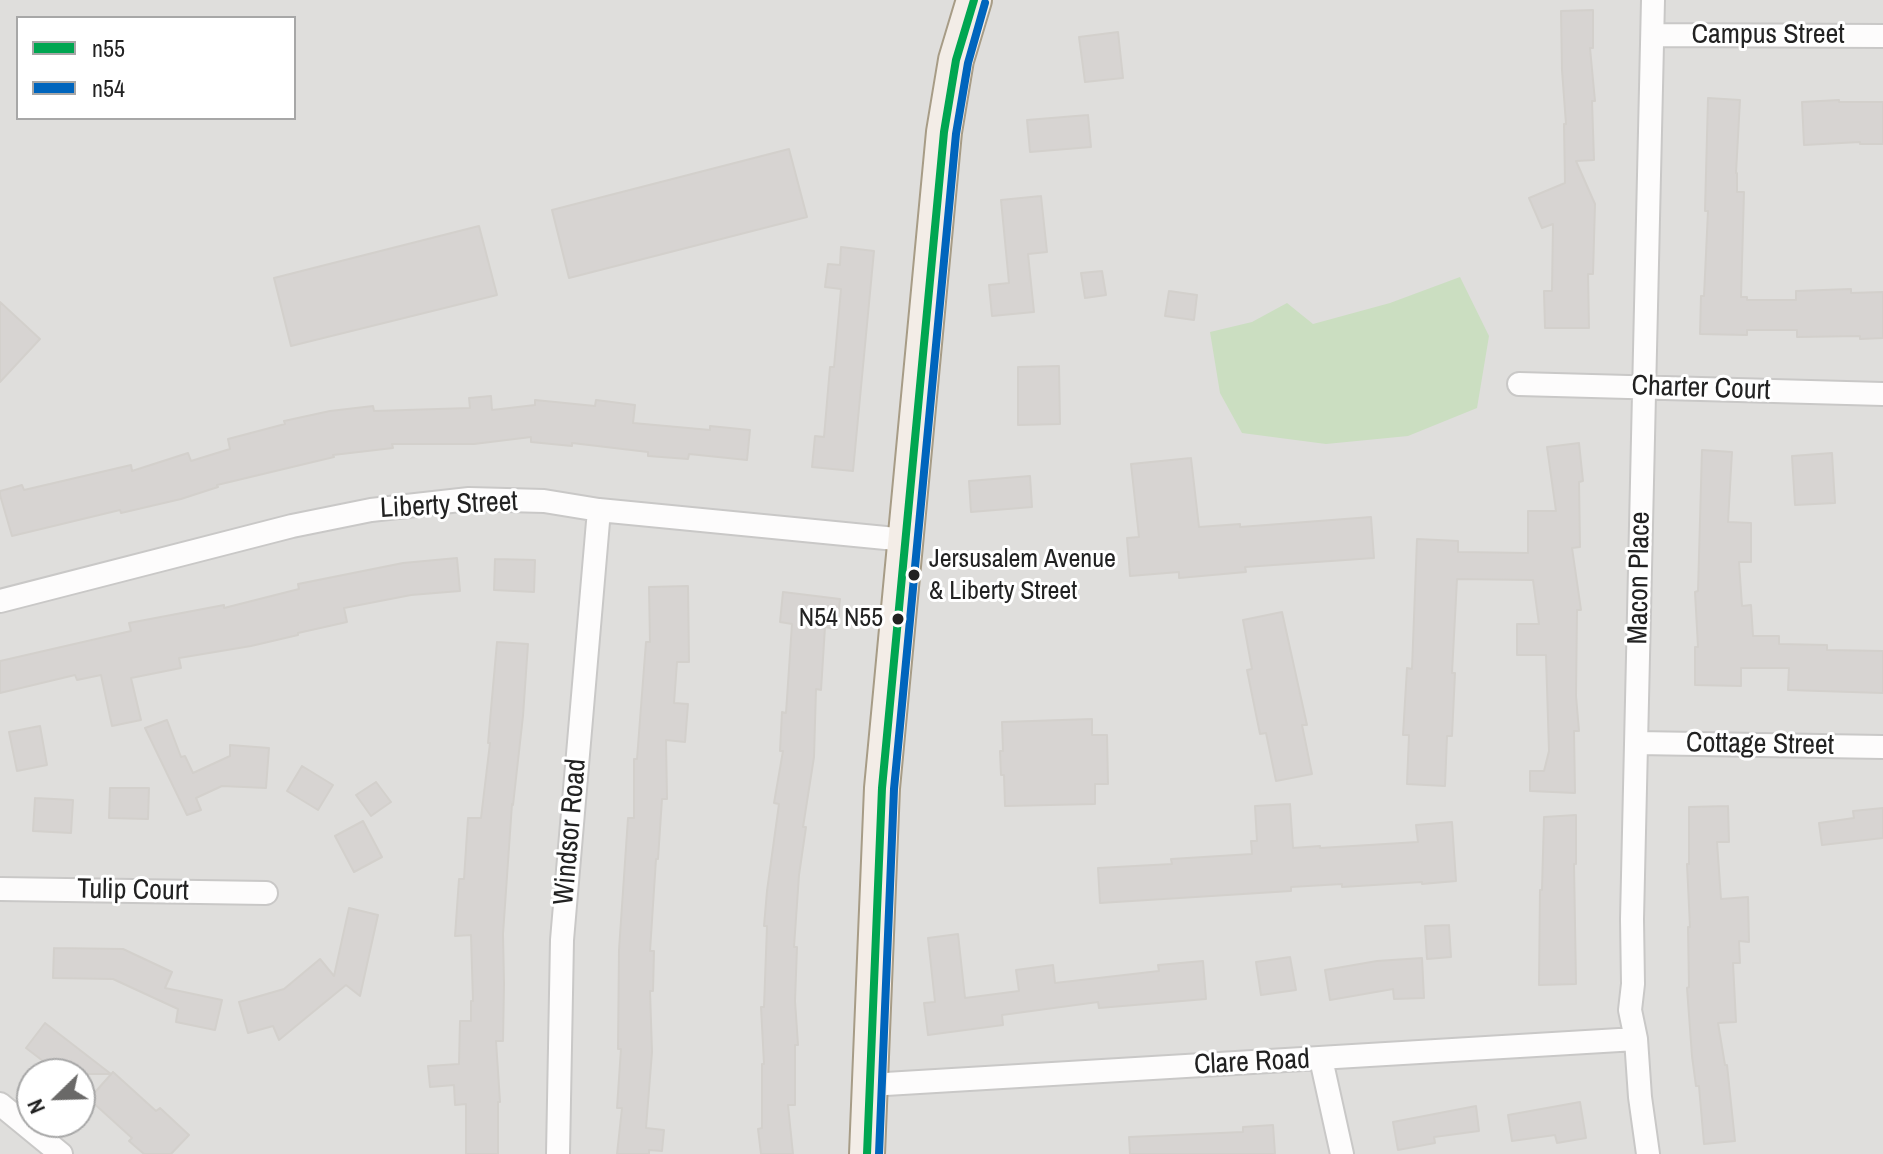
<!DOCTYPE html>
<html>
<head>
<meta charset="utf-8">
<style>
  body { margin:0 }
  #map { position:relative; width:1883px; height:1154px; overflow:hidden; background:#f0eeeb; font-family:"Archivo Narrow",sans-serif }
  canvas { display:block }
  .legend { position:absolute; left:16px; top:16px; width:280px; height:104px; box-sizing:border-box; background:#fff; border:2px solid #a7a7a7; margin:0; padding:10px 14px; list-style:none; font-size:24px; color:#222 }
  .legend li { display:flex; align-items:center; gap:16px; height:40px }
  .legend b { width:40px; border:2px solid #a7a7a7 }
  .north { position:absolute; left:16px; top:1058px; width:80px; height:80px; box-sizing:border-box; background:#fff; border:2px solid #a7a7a7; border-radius:50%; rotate:247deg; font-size:22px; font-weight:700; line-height:32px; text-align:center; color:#222 }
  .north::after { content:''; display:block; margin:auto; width:28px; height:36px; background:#6a6968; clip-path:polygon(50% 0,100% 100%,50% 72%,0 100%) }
</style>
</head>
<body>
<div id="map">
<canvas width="1883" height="1154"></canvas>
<ul class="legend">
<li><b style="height:10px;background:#00a651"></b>n55</li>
<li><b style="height:10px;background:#0065bd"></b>n54</li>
</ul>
<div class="north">N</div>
</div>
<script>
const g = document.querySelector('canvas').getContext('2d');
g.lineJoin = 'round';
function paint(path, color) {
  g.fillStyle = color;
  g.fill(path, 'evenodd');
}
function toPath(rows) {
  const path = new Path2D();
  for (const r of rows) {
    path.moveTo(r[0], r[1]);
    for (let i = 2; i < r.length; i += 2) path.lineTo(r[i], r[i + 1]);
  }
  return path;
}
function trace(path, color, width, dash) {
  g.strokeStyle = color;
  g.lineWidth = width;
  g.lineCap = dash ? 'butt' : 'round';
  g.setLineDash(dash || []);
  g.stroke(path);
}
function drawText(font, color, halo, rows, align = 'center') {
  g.font = font + ' "Archivo Narrow",sans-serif';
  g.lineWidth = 6;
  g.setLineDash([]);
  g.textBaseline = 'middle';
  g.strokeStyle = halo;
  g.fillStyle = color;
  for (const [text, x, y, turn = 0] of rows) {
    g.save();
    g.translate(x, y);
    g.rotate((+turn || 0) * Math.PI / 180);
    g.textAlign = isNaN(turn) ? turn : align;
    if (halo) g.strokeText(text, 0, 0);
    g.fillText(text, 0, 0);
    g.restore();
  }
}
paint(toPath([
  [0,0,1883,0,1883,1154,0,1154],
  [18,18,294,18,294,118,18,118],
  [32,1074,80,1074,80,1122,32,1122]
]), '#dfdedc');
paint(toPath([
  [1460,277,1489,336,1477,408,1408,436,1326,444,1242,433,1220,393,1210,332,1252,322,1287,303,1313,324,1390,303]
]), '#cbdec1');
const building = toPath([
  [1593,10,1593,48,1590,48,1595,101,1592,101,1594,160,1576,161,1595,204,1593,274,1588,274,1589,328,1545,328,1544,291,1552,291,1553,224,1542,228,1529,198,1565,183,1564,124,1566,124,1562,70,1561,11,1593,10],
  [1118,32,1123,78,1085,82,1079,37,1118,32],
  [1708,98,1740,100,1736,173,1737,173,1737,192,1744,192,1741,297,1747,297,1747,300,1796,300,1796,291,1851,289,1851,293,1883,292,1883,338,1860,339,1860,336,1797,337,1797,330,1747,330,1747,335,1700,334,1701,296,1704,296,1708,211,1705,211,1708,98],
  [1839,100,1839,102,1883,102,1883,144,1860,144,1860,142,1804,145,1802,102,1839,100],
  [1088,115,1091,147,1030,152,1027,120,1088,115],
  [789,149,807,217,569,278,552,210,789,149],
  [1041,196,1047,252,1028,254,1034,312,992,316,989,285,1009,283,1001,200,1041,196],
  [479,226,497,295,291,346,274,278,479,226],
  [841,247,874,251,853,471,812,467,815,436,824,437,830,367,834,367,841,289,825,287,828,264,840,265,841,247],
  [1102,271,1106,295,1085,298,1081,273,1102,271],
  [1169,291,1197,295,1194,320,1165,316,1169,291],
  [0,302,40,339,0,382,0,302],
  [1059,366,1060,424,1018,425,1018,367,1059,366],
  [491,396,492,410,535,405,535,400,595,406,596,400,635,405,633,423,710,430,710,426,750,430,747,460,689,454,688,459,648,456,648,452,572,443,572,446,531,442,531,437,474,444,392,444,393,448,333,455,334,457,217,485,218,487,181,499,121,513,120,510,12,536,0,495,0,491,22,485,24,490,131,465,132,471,188,453,191,461,230,449,228,439,285,424,284,421,330,411,373,406,374,411,470,408,469,398,491,396],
  [1579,443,1583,481,1579,482,1580,547,1572,548,1581,610,1577,610,1576,696,1579,731,1574,731,1575,793,1530,791,1530,771,1544,771,1549,751,1546,655,1517,655,1517,624,1539,624,1533,580,1457,579,1452,673,1455,673,1452,736,1447,736,1445,786,1407,784,1409,735,1403,735,1407,668,1412,669,1417,539,1458,541,1458,552,1528,553,1528,511,1556,511,1547,447,1579,443],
  [1702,450,1732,452,1728,522,1751,523,1751,562,1739,562,1742,606,1751,605,1753,636,1779,636,1779,644,1827,645,1827,650,1883,651,1883,693,1788,690,1789,668,1741,668,1741,686,1695,685,1695,647,1698,647,1695,592,1698,591,1702,450],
  [1832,453,1835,503,1795,505,1792,456,1832,453],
  [1191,458,1199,527,1240,524,1240,527,1371,517,1374,558,1245,567,1246,572,1179,578,1179,572,1130,576,1127,538,1139,537,1131,464,1191,458],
  [1030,476,1032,507,971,512,969,481,1030,476],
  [457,558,460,591,411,595,344,608,347,622,298,633,298,635,251,646,179,658,181,668,131,678,141,720,112,726,101,675,77,680,75,675,0,693,0,661,131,631,129,623,224,605,224,608,299,589,298,584,403,563,457,558],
  [495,559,535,560,534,592,494,590,495,559],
  [688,586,689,662,677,662,674,703,688,704,685,742,666,740,667,799,662,799,658,859,656,859,650,951,654,951,653,991,650,991,652,1052,646,1128,664,1130,662,1151,649,1150,649,1154,617,1154,622,1108,617,1108,621,1049,618,1049,619,950,628,818,634,818,634,759,637,759,646,642,650,642,649,587,688,586],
  [783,592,840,599,837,629,825,627,821,690,816,689,814,757,803,827,806,827,799,875,794,947,797,947,795,1001,798,1045,795,1045,795,1105,788,1105,793,1154,761,1154,758,1129,762,1128,762,1064,764,1064,761,1007,764,1007,767,926,764,926,767,891,779,804,774,803,783,751,780,751,782,712,786,713,792,624,780,622,783,592],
  [1282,612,1307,725,1302,725,1312,774,1276,781,1266,733,1260,734,1247,670,1252,669,1243,620,1282,612],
  [497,642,528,644,523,716,513,805,512,804,503,934,504,984,503,1041,496,1041,500,1102,498,1102,498,1154,466,1154,466,1104,455,1105,454,1085,430,1087,428,1066,459,1064,460,1021,471,1021,471,1001,473,1001,471,935,455,936,459,879,464,879,468,818,481,818,490,743,488,743,497,642],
  [1092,719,1092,735,1107,735,1108,784,1095,784,1095,804,1005,806,1004,775,1001,775,1000,751,1003,751,1002,722,1092,719],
  [167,720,181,757,185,756,193,773,230,756,230,745,269,748,266,788,222,786,196,798,201,810,187,815,145,728,167,720],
  [40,726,47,765,17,771,9,732,40,726],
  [302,766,333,785,318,810,287,791,302,766],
  [376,782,391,802,371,816,356,795,376,782],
  [110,788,149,788,148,819,109,818,110,788],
  [35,798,73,800,71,833,33,831,35,798],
  [1290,804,1293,848,1320,846,1320,848,1418,842,1416,825,1452,822,1456,881,1422,884,1422,882,1342,887,1342,884,1291,887,1291,891,1100,903,1098,868,1172,864,1171,859,1252,854,1251,841,1257,841,1255,806,1290,804],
  [1728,806,1729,842,1717,842,1721,899,1748,897,1749,942,1739,941,1740,963,1733,963,1736,1022,1718,1023,1725,1065,1727,1065,1735,1141,1704,1144,1699,1086,1696,1086,1692,1056,1687,988,1689,987,1688,927,1690,927,1687,864,1689,864,1689,807,1728,806],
  [1883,808,1883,838,1822,845,1819,823,1854,818,1853,811,1883,808],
  [1576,815,1576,864,1574,864,1576,984,1539,985,1540,890,1542,890,1544,817,1576,815],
  [363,821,382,857,354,872,335,836,363,821],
  [349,908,378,915,360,996,346,985,279,1040,273,1026,248,1033,239,1002,284,989,320,959,334,976,349,908],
  [1449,925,1451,957,1427,959,1425,926,1449,925],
  [958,934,965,998,1019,991,1016,970,1053,965,1055,983,1159,971,1158,965,1203,961,1206,999,1099,1008,1098,1002,1002,1015,1003,1025,928,1035,924,1003,935,1002,928,938,958,934],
  [54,948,123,949,172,972,165,988,222,1000,215,1030,176,1022,178,1009,113,979,53,978,54,948],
  [1290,957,1296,990,1261,995,1256,962,1290,957],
  [1422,958,1424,998,1394,999,1393,989,1330,1000,1325,970,1377,961,1422,958],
  [45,1023,111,1074,60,1074,26,1048,45,1023],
  [113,1072,156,1111,160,1108,189,1135,171,1154,144,1154,129,1141,132,1138,89,1099,113,1072],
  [1580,1102,1586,1138,1557,1143,1555,1135,1512,1141,1508,1115,1580,1102],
  [1476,1106,1479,1131,1434,1137,1435,1143,1398,1150,1393,1122,1476,1106],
  [1273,1125,1275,1154,1130,1154,1129,1137,1243,1132,1243,1127,1273,1125]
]);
paint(building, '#d7d4d2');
trace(building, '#d3d0cc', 2);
const minor = toPath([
  [1653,35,1883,36],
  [1519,384,1883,394],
  [0,601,292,526,371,510,469,499,544,501,599,510,906,540],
  [1637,743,1883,747],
  [0,889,266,893],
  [1321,1059,1342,1154],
  [869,1085,1636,1039],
  [0,1104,61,1154],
  [558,1154,562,940,599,510],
  [1648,1154,1640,1097,1636,1039,1630,1010,1633,984,1632,919,1653,0]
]);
const primary = toPath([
  [867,1154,882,788,944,132,956,60,974,0]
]);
trace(minor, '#c9c8c7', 26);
trace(primary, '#a79c86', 38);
trace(minor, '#fdfcfc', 22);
trace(primary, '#f3ede7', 34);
trace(toPath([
  [867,1154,882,788,944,132,956,60,974,0]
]), '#00a651', 8);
trace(toPath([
  [879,1154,894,789,956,134,968,63,985,3]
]), '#0065bd', 8);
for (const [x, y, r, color] of [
  [914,575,7,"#222"],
  [898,619,7,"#222"]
]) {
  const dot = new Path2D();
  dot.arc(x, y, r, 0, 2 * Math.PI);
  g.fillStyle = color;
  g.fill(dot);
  trace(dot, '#fff', 3);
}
drawText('26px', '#222', '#fff', [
  ["Jersusalem Avenue",929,560],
  ["& Liberty Street",929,592],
  ["N54 N55",883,619,"right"]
], 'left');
drawText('28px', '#222', '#fff', [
  ["Campus Street",1768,35],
  ["Charter Court",1701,389,2],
  ["Liberty Street",449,506,-3],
  ["Macon Place",1640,578,-89],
  ["Cottage Street",1760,745,1],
  ["Windsor Road",571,832,-85],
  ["Tulip Court",133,891,1],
  ["Clare Road",1252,1063,-3]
]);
</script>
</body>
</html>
